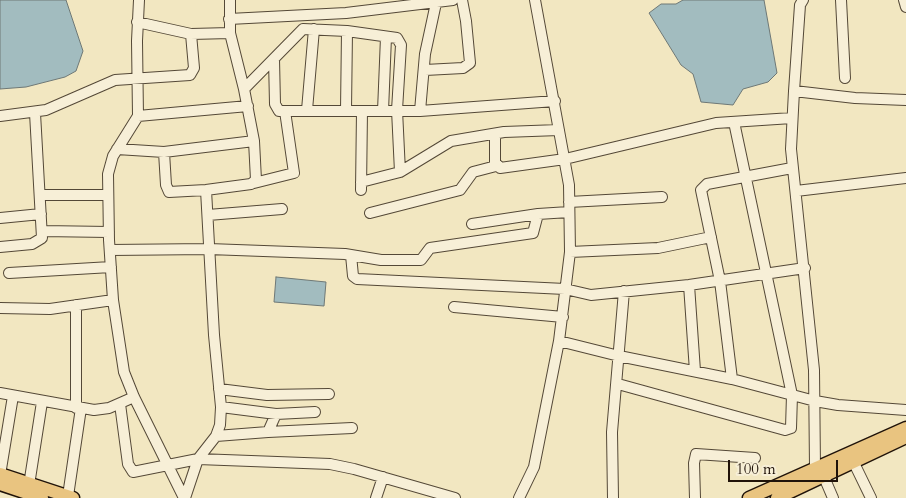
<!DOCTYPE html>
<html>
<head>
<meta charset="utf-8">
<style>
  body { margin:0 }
  #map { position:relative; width:906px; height:498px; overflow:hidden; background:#f2e7c1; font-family:Cardo,serif }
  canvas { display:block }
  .scale { position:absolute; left:728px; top:460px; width:110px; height:22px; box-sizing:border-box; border:2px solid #201309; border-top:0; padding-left:6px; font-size:15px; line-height:18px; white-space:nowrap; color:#201309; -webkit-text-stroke:4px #f7efd7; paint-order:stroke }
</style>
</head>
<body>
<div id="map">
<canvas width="906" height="498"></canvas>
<div class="scale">100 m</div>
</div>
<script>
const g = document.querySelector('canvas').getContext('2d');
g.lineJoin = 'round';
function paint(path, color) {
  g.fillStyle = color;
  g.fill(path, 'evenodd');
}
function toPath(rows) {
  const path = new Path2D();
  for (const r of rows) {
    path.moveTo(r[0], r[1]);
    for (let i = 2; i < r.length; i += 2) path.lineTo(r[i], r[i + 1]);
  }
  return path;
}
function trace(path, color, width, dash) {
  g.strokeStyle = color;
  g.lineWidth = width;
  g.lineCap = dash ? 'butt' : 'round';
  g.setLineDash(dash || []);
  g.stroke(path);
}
const water = toPath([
  [0,0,66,0,83,51,76,71,65,77,26,87,0,89,0,0],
  [683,0,764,0,777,73,768,82,743,89,733,105,701,102,693,74,681,65,649,13,661,4,676,4,683,0],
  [276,277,326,282,324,306,274,302,276,277]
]);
paint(water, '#a2bcbf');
trace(water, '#6e7876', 1);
const minor = toPath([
  [139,0,137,41,138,116,113,156,108,174,109,240,113,300,124,372,134,397,184,498],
  [803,0,800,5,794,91,855,98,906,100],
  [841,0,845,78],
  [904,0,906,7],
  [229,19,346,13,453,0],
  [137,22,191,34,230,33],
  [274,59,275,104,279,111,420,111,425,54,436,3],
  [425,70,463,68,470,63,466,21,462,0],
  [244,89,303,29,347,31,397,38,401,45,397,110,400,172],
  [794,91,791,149,814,370,815,468],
  [307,110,314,29],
  [346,110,347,31],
  [383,111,386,37],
  [420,111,555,101],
  [0,116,46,110,115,80,190,75,194,68,191,34],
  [138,116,248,106],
  [495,134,495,162,500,168,565,159,716,123,792,118],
  [117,149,164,152,254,141],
  [164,152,166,185,169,192,206,190,251,184,256,180,254,141,244,89,230,33,230,0],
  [361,182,400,172,451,141,504,132,559,130],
  [254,183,294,173,285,111],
  [361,190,362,111],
  [796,191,906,178],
  [41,195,108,195],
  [569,202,662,197],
  [370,213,460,190,473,172,496,166],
  [208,215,282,209],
  [0,218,41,214],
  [472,224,538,214],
  [42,231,109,232],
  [0,247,32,244,42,238,35,113],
  [110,250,209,249,345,254,381,260,421,260,430,248,533,233,538,214,569,212],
  [570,252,658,248,711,237],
  [351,255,353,276,357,279,565,289,591,295,689,285,805,268],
  [9,273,111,267],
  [689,285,695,371],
  [454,307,563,317],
  [0,308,50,309,113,300],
  [559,341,619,356,732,379,815,401,838,405,906,410],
  [732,379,720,281,701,190,707,184,792,168],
  [618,384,785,430,791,428,792,395,734,122],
  [219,389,267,395,329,394],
  [0,393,94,410,109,408,134,397],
  [120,404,128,464,133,472,198,459,330,464,354,469,455,498],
  [221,407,276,414,315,412],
  [76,408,76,305],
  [268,432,352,428],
  [216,436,268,432,276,414],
  [854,463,871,498],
  [0,475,13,396],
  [824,477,833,498],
  [29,485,42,402],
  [68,496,81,408],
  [185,498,198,459,216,436,220,425,221,407,214,335,206,190],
  [376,498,383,477],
  [519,498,534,467,559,341,570,252,569,185,535,0],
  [613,498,612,432,624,291],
  [695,498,694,463,696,454,755,458]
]);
const major = toPath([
  [0,474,73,498],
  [0,484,42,498],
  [749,498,906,428],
  [777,498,906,437]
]);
trace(minor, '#544837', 12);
trace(major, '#201309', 15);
trace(minor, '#f7efd7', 10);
trace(major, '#e9c480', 12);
</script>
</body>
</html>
